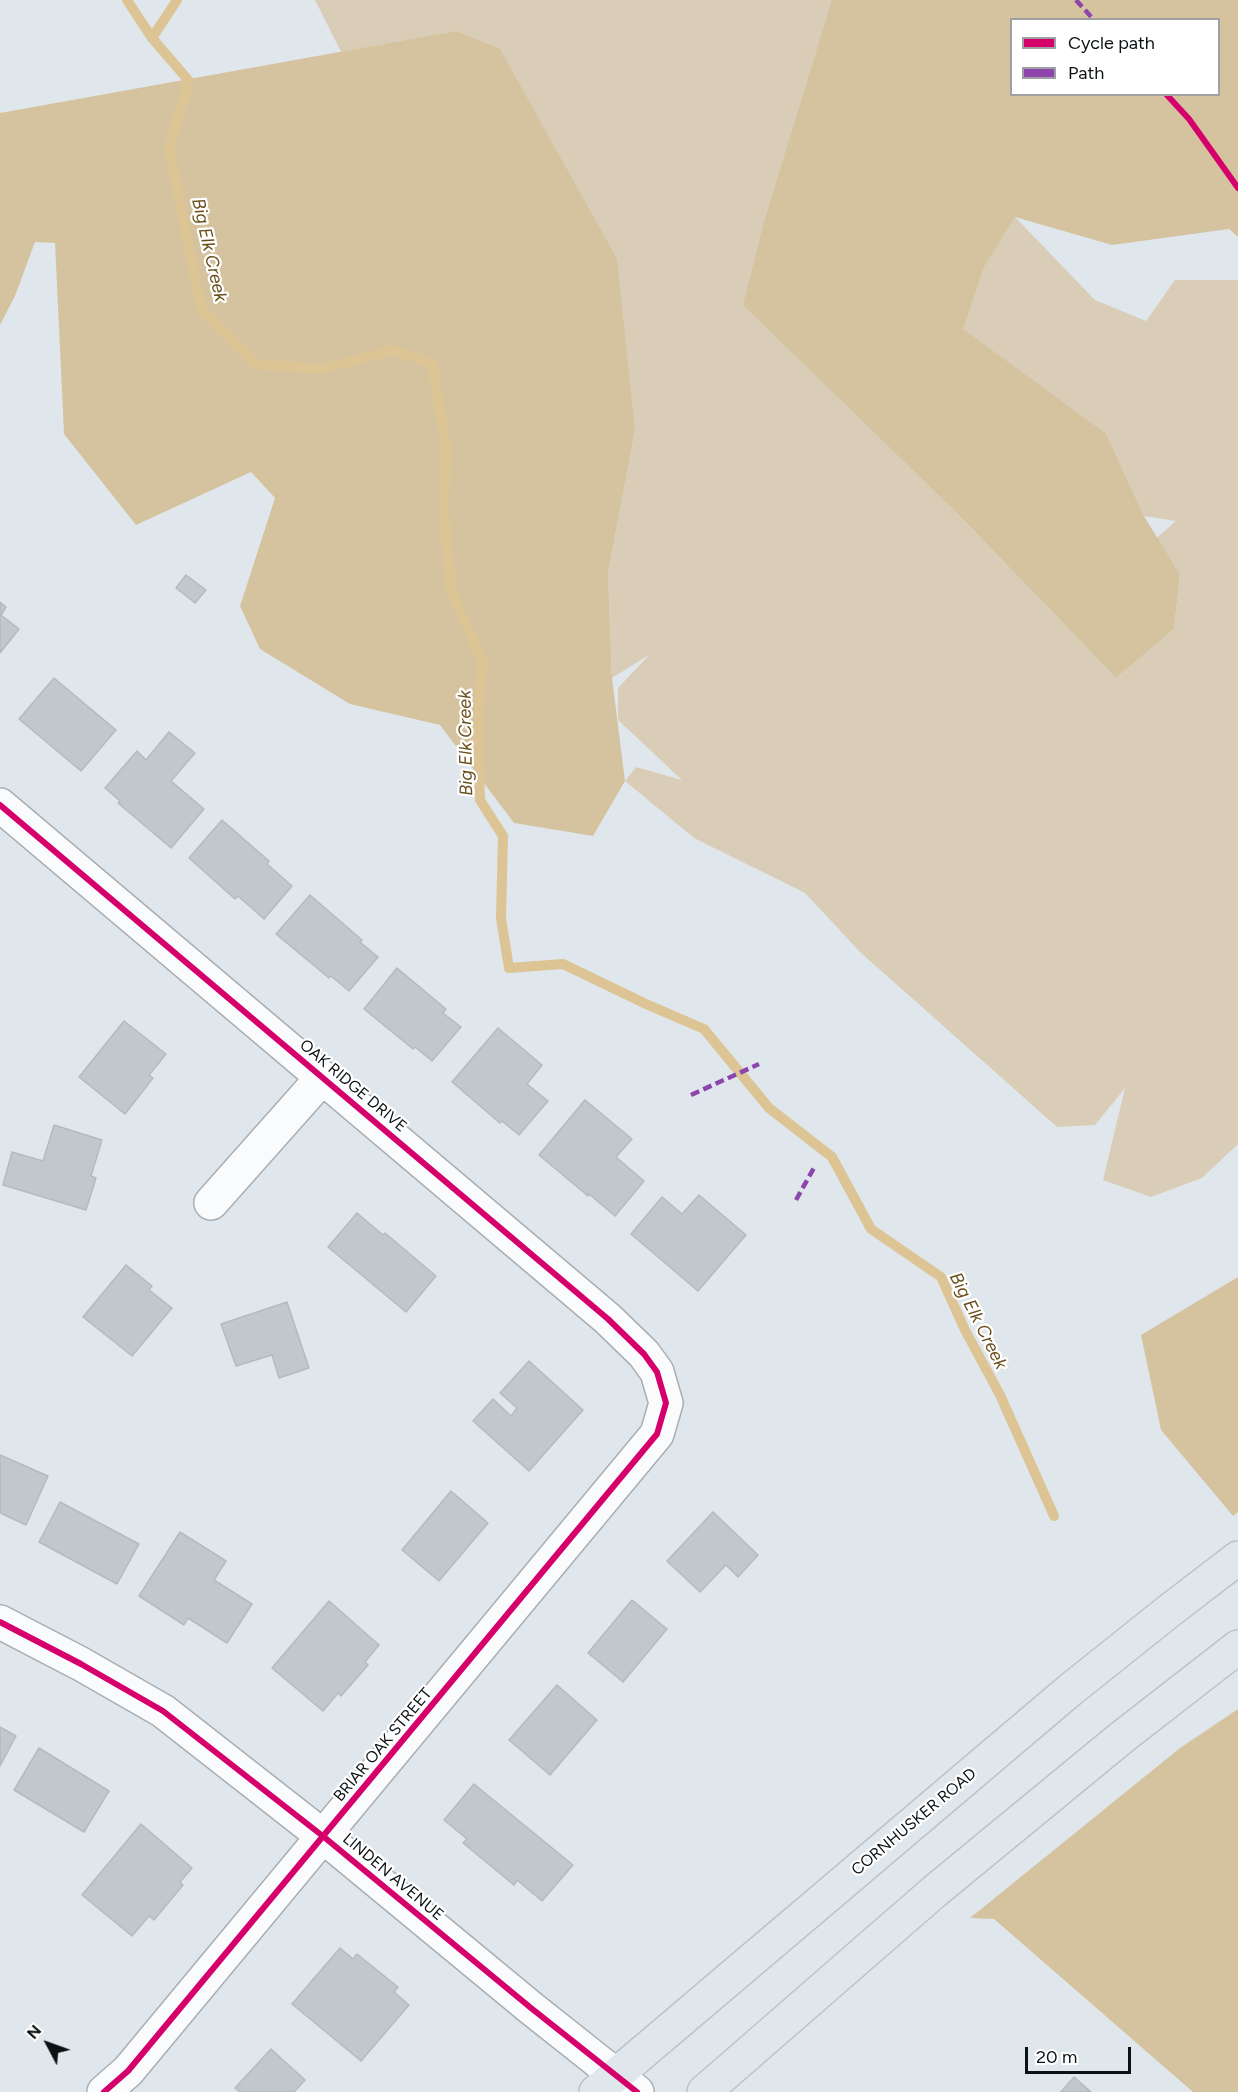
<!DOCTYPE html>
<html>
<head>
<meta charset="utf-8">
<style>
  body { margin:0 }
  #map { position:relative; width:1238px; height:2092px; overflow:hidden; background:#e0e7ec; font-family:Figtree,sans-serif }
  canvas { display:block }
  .legend { position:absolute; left:1010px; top:18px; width:210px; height:78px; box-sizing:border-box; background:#fff; border:2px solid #9ea0a1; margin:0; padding:8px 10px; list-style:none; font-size:18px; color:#0c1114 }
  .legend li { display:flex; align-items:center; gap:12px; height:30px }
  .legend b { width:30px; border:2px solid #9ea0a1 }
  .north { position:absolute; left:18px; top:2014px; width:60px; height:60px; -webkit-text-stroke:4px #fff; paint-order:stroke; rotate:311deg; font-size:16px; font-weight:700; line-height:24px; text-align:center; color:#0c1114 }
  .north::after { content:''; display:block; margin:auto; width:21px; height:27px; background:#0c1114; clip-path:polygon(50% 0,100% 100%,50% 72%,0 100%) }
  .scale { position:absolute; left:1025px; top:2047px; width:106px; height:27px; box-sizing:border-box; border:3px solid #0c1114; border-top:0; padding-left:8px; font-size:18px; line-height:21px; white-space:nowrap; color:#0c1114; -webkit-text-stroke:4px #fff; paint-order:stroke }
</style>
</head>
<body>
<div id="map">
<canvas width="1238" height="2092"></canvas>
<ul class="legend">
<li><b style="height:8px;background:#d6006c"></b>Cycle path</li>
<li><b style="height:8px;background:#8e44ad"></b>Path</li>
</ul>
<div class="north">N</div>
<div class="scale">20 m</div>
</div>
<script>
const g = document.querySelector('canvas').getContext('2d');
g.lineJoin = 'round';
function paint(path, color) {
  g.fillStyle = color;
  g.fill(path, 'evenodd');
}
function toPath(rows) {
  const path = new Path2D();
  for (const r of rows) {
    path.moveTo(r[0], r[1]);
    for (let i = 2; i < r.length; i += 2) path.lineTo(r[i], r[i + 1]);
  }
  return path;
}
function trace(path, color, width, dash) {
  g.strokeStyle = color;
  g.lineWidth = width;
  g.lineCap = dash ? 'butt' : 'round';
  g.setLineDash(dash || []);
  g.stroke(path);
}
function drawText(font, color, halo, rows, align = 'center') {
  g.font = font + ' Figtree,sans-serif';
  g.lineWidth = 4.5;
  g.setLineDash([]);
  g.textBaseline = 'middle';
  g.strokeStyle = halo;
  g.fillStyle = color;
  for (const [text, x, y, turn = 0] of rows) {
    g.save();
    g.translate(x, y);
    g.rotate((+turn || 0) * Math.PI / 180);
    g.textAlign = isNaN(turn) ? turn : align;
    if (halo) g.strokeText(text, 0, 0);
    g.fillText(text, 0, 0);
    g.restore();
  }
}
paint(toPath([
  [315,0,858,0,984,266,1015,217,1095,300,1146,321,1175,280,1238,280,1238,1144,1202,1178,1151,1197,1103,1180,1125,1088,1095,1125,1057,1127,860,952,805,893,694,838,625,781,636,767,682,780,618,720,618,688,649,655,612,678,608,573,635,431,456,31,341,52],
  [962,329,1106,433,1144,516,1176,521,1151,543,1180,575,1174,629,1116,678,949,505]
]), '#d9cdb7');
paint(toPath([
  [832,0,1238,0,1238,237,1229,229,1112,245,1015,217,984,267,963,329,1106,433,1144,516,1180,575,1174,629,1116,678,949,505,743,305,764,222],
  [1012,20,1218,20,1218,94,1012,94],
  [456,31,500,49,617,259,635,431,608,573,612,678,625,781,593,836,514,823,440,725,350,704,260,649,240,606,275,498,251,472,136,525,64,434,55,243,35,242,15,296,0,325,0,113],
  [1238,1277,1238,1512,1233,1516,1161,1430,1141,1335],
  [1238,1709,1238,2092,1193,2092,994,1919,970,1918,1180,1748]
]), '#d5c3a0');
trace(toPath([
  [127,0,152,38,189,81,169,147,201,308,255,364,323,369,392,350,432,363,446,447,444,512,451,591,482,660,478,728,480,800,503,836,501,918,509,968,563,964,646,1004,704,1029,769,1108,832,1157,871,1229,941,1277,965,1330,1000,1395,1054,1516],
  [152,38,177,0]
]), '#ddc495', 10);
const building = toPath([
  [186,575,206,590,195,603,176,588,186,575],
  [0,602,6,607,1,615,19,629,0,653,0,602],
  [54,678,116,730,81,771,19,719,54,678],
  [169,732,195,753,171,781,204,809,171,848,118,803,120,801,105,788,137,751,146,760,169,732],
  [222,820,269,861,267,864,292,886,264,919,238,896,235,899,189,858,222,820],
  [310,895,362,940,360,942,378,957,349,991,331,976,329,978,276,934,310,895],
  [397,968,446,1009,443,1013,461,1027,432,1061,415,1047,413,1049,364,1009,397,968],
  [124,1021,166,1054,149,1075,153,1078,125,1114,79,1077,124,1021],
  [498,1028,542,1065,527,1084,548,1101,519,1135,502,1121,500,1123,452,1082,498,1028],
  [585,1100,632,1139,616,1157,644,1181,615,1216,589,1194,588,1196,539,1155,585,1100],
  [54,1125,102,1140,91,1176,96,1178,86,1210,3,1185,12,1152,43,1161,54,1125],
  [699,1195,746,1235,698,1291,631,1234,662,1197,682,1214,699,1195],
  [357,1213,383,1235,385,1233,436,1276,406,1312,328,1247,357,1213],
  [126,1265,152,1286,149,1290,172,1308,132,1356,83,1317,126,1265],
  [287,1302,309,1368,279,1378,272,1355,236,1366,221,1324,287,1302],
  [529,1361,583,1410,529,1471,473,1421,493,1399,511,1416,517,1408,500,1393,529,1361],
  [0,1455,48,1476,26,1525,0,1513,0,1455],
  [451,1491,488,1523,439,1581,402,1550,451,1491],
  [60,1502,139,1544,117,1584,39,1542,60,1502],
  [713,1512,758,1555,738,1577,726,1565,700,1592,667,1561,713,1512],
  [180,1532,226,1561,214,1580,252,1604,227,1643,188,1618,184,1625,139,1596,180,1532],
  [632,1600,667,1629,623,1682,588,1653,632,1600],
  [329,1601,379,1645,365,1662,368,1665,341,1696,338,1693,323,1711,272,1668,329,1601],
  [557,1685,597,1720,550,1775,509,1740,557,1685],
  [0,1727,16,1736,0,1766,0,1727],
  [39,1748,109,1791,84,1832,14,1790,39,1748],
  [474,1784,573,1865,542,1901,517,1880,514,1885,463,1843,467,1839,444,1820,474,1784],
  [141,1824,192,1868,180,1882,183,1885,154,1920,149,1916,132,1936,82,1895,141,1824],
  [340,1948,353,1959,357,1954,398,1987,394,1992,409,2005,361,2061,292,2004,340,1948],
  [271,2049,305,2080,294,2092,240,2092,235,2088,271,2049],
  [1074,2077,1091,2092,1061,2092,1074,2077]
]);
paint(building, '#c2c7cb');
trace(building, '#b5babe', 1.5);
const minor = toPath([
  [0,805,608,1319,644,1354,657,1372,666,1403,657,1434,128,2071,104,2092],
  [211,1203,322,1078],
  [0,1622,81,1664,163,1711,324,1837,531,2008,637,2092]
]);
const primary = toPath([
  [596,2092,1070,1690,1169,1611,1238,1558],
  [704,2092,935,1891,1121,1738,1238,1647]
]);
trace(minor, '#a9aeb2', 36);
trace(primary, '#bfc2c4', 36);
trace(minor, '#fafbfc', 33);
trace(primary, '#e0e7ec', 33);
trace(toPath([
  [1076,0,1094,20],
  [691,1095,759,1064],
  [796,1200,815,1166]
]), '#8e44ad', 4.5, [9, 4.5]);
trace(toPath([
  [1166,94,1189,119,1238,188],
  [0,805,608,1319,644,1354,657,1372,666,1403,657,1434,128,2071,104,2092],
  [0,1622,81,1664,163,1711,324,1837,531,2008,637,2092]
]), '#d6006c', 6);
drawText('16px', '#0c1114', '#fff', [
  ["OAK RIDGE DRIVE",353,1086,40],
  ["BRIAR OAK STREET",383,1745,-50],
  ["CORNHUSKER ROAD",914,1822,-40],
  ["LINDEN AVENUE",393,1877,40]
]);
drawText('italic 18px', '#6a4f1a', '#fff', [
  ["Big Elk Creek",209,250,77],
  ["Big Elk Creek",466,743,-91],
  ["Big Elk Creek",978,1321,63]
]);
</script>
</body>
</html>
